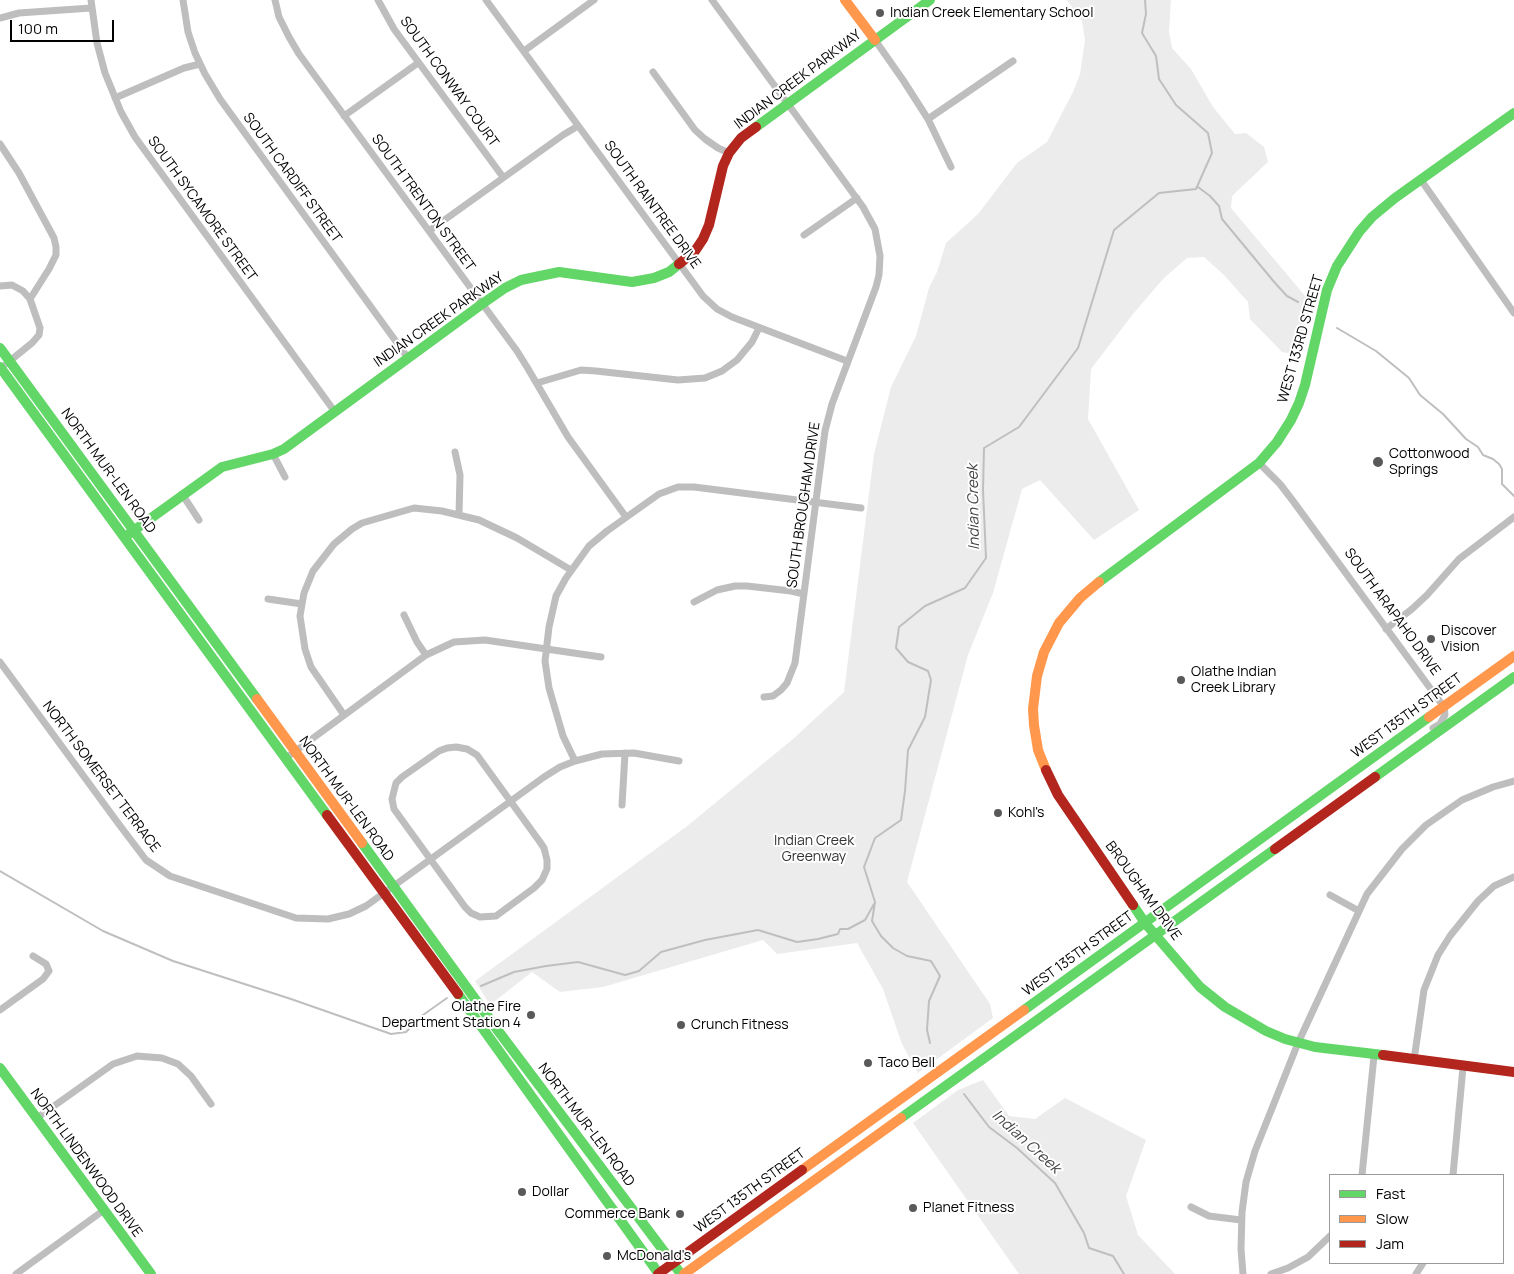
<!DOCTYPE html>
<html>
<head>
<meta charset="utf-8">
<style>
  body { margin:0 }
  #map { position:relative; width:1514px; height:1274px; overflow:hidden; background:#fff; font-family:Manrope,sans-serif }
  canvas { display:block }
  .legend { position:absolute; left:1329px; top:1174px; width:175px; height:90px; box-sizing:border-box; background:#fff; border:1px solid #999; margin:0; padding:6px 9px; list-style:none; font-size:15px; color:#000 }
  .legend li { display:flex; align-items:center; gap:10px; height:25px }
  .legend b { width:25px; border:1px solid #999 }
  .scale { position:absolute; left:10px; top:20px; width:104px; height:22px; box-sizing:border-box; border:2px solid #000; border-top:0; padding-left:6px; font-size:15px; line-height:18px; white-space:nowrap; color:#000; -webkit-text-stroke:4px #fff; paint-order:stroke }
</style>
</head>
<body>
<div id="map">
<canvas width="1514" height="1274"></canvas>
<ul class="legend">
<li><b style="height:6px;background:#63d668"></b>Fast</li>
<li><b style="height:6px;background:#ff974d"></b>Slow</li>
<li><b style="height:6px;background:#b3261e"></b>Jam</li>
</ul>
<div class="scale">100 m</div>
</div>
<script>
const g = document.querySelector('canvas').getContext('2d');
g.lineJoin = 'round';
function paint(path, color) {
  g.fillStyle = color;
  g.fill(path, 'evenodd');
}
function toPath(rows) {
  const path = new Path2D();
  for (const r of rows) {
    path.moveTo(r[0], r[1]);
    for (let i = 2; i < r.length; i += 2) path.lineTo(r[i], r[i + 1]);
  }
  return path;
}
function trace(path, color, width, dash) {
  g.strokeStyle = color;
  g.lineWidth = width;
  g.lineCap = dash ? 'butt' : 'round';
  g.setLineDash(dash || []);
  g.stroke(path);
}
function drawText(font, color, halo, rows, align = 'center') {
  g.font = font + ' Manrope,sans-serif';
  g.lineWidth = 4;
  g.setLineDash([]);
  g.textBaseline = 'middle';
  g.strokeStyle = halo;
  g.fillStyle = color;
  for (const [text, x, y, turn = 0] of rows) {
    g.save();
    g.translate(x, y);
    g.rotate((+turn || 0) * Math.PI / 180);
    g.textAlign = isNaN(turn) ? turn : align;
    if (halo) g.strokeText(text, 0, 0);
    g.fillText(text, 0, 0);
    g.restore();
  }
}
paint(toPath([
  [1067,0,1171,0,1169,32,1172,48,1191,69,1213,107,1235,134,1246,133,1264,147,1268,162,1232,196,1231,208,1311,303,1300,355,1282,352,1250,319,1248,302,1224,275,1204,257,1187,258,1163,279,1133,314,1091,369,1088,419,1139,510,1094,540,1040,480,1022,489,993,593,968,655,907,882,990,1004,993,1018,918,1073,902,1044,883,989,857,943,777,954,763,940,603,987,560,992,532,972,490,1005,475,981,686,827,793,739,844,692,874,454,891,387,916,336,929,288,937,272,946,243,978,214,1017,163,1047,142,1073,92,1080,74,1085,40,1082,21],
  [983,1080,1009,1116,1035,1119,1065,1098,1146,1140,1126,1196,1138,1235,1175,1274,1019,1274,913,1123,958,1090]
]), '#ececec');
trace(toPath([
  [1198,187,1210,196,1219,206,1222,219,1275,283,1287,296,1298,302],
  [1337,328,1376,351,1409,378,1420,395,1443,414,1466,439,1478,447,1483,455,1493,459,1499,464,1502,469,1502,484,1514,496],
  [0,871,103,931,173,961,291,999,391,1034,406,1032,423,1015,447,998],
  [481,986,514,972,546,966,578,962,625,975,639,971,661,952,705,940,758,930,797,942,818,939,838,934,840,929,848,929,865,920,874,904],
  [930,1043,927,1030,929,1001,940,976,931,961,907,956,893,948,881,936,872,921,875,902,864,867,875,838,901,820,905,791,908,750,925,717,931,680,928,671,908,662,896,648,899,627,925,606,965,588,986,558,983,490,984,448,1019,427,1078,348,1114,230,1159,193,1196,189,1212,153,1208,133,1176,105,1159,79,1156,56,1142,33,1146,14,1145,0],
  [964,1094,989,1127,1017,1148,1055,1183,1084,1233,1089,1248,1113,1256,1124,1274]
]), '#bfbfbf', 2);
trace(toPath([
  [91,0,97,43,105,73,121,112,135,137,335,412],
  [183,0,188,32,195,53,205,74,220,99,408,358],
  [275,0,279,17,289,37,299,54,517,351,527,367,568,437,626,517],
  [378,0,394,29,503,177],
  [486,0,703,296,717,309,732,317,847,361],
  [712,0,863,207,875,229,880,256,879,275,876,287,832,404,825,431,795,663,787,683,781,690,773,696,764,697],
  [0,18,19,13,91,8],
  [875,40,903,80,928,119,951,167],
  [524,51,594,0],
  [653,72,695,130,705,139,718,148,729,153],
  [115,98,184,68,200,64],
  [344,116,418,63],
  [928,119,1013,61],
  [0,144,19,173,54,238,56,247,56,255,49,269,30,299],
  [1421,180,1514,313],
  [429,231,563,135,578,126],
  [804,235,857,198],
  [0,286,12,285,23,291,30,299,40,328,39,335,32,343,6,364],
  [537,383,581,370,596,371,678,380,705,378,722,371,737,360,752,342,759,328],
  [455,452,460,475,459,515],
  [273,454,285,477],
  [1259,463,1280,484,1293,501,1444,707,1445,715,1440,724,1433,728],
  [182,494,199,520],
  [268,599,302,604],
  [694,602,717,590,735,586,747,586,791,591,804,594],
  [404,615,417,642,426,655],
  [1386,629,1412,609,1427,595,1459,559,1514,517],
  [0,662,118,823,146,860,170,876,296,918,328,919,349,914,366,906,544,777,560,767,575,761,602,754,634,753,679,761],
  [344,715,311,667,305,649,300,616,304,593,313,571,334,544,352,529,362,523,414,508,442,511,479,520,517,538,571,570],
  [456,747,467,749,477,755,540,842,544,848,547,860,547,869,542,880,534,888,496,916,480,917,471,913,465,907,394,809,392,799,396,783,402,777,439,751,447,748,456,747],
  [286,758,426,655,454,642,485,640,601,657],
  [575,761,563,736,549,688,545,661,549,627,556,596,566,578,589,546,607,531,659,494,678,487,694,487,861,508],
  [622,805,625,753],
  [1330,895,1359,911],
  [0,1010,43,979,49,971,46,964,33,956],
  [1414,1060,1424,990,1438,955,1450,936,1478,901,1494,886,1514,877],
  [37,1118,113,1064,137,1056,162,1058,178,1064,191,1076,211,1104],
  [1362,1175,1374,1056],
  [1453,1175,1463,1067],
  [1191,1207,1209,1216,1241,1220],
  [16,1274,104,1210],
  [1243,1274,1241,1249,1242,1212,1246,1182,1255,1151,1298,1043,1367,894,1402,849,1426,825,1462,800,1493,787,1514,781],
  [1271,1274,1288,1268,1308,1257,1330,1236],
  [1416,1274,1423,1263]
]), '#bebebe', 7);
trace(toPath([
  [756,127,930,0],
  [0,348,257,699],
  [0,367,327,815],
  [129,534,222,467,273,454,284,449,482,304,505,288,521,280,559,272,632,282,654,278,669,272,679,264],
  [1099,582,1259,463,1277,442,1291,420,1299,403,1305,385,1327,290,1337,266,1359,232,1372,217,1395,198,1514,113],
  [1375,777,1514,677],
  [362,843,499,1032,681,1274],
  [1133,905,1145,923,1200,987,1225,1007,1266,1031,1285,1039,1315,1047,1383,1055],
  [458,994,659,1274],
  [1024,1010,1429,717],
  [0,1068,151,1274],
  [901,1118,1275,849]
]), '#63d668', 10);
trace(toPath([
  [845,0,875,40],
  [257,699,362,843],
  [1429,717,1514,656],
  [1046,770,1038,750,1034,725,1033,709,1037,676,1044,652,1059,623,1080,598,1099,582],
  [802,1170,1024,1010],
  [684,1274,901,1118]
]), '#ff974d', 10);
trace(toPath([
  [679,264,695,251,703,239,709,225,723,166,729,153,741,138,756,127],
  [1046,770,1058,795,1133,905],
  [327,815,458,994],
  [1275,849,1375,777],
  [1383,1055,1514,1072],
  [658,1274,802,1170]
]), '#b3261e', 10);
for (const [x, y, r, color] of [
  [880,13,5,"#595959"],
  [1378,462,6,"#595959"],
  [1431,639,5,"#595959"],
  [1181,680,5,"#595959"],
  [998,813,5,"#595959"],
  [531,1015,5,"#595959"],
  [681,1025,5,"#595959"],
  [868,1063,5,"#595959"],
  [522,1192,5,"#595959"],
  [913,1208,5,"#595959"],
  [680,1214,5,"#595959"],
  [607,1256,5,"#595959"]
]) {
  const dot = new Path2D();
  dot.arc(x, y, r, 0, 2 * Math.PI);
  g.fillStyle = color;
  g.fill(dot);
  trace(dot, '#fff', 2);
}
drawText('14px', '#000', '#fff', [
  ["Indian Creek Elementary School",890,13],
  ["Cottonwood",1389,454],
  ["Springs",1389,470],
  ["Discover",1441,631],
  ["Vision",1441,647],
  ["Olathe Indian",1191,672],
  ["Creek Library",1191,688],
  ["Kohl's",1008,813],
  ["Olathe Fire",521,1007,"right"],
  ["Department Station 4",521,1023,"right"],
  ["Crunch Fitness",691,1025],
  ["Taco Bell",878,1063],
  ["Dollar",532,1192],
  ["Planet Fitness",923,1208],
  ["Commerce Bank",670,1214,"right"],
  ["McDonald's",617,1256]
], 'left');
drawText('14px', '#000', '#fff', [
  ["INDIAN CREEK PARKWAY",798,80,-37],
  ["SOUTH CONWAY COURT",449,82,54],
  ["SOUTH CARDIFF STREET",292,178,54],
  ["SOUTH TRENTON STREET",423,203,54],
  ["SOUTH RAINTREE DRIVE",652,205,54],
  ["SOUTH SYCAMORE STREET",202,209,54],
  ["INDIAN CREEK PARKWAY",439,320,-35],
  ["WEST 133RD STREET",1301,339,-74],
  ["NORTH MUR-LEN ROAD",108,471,54],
  ["SOUTH BROUGHAM DRIVE",804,505,-82],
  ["SOUTH ARAPAHO DRIVE",1392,612,54],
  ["WEST 135TH STREET",1407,716,-36],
  ["NORTH SOMERSET TERRACE",101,777,53],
  ["NORTH MUR-LEN ROAD",346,799,54],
  ["BROUGHAM DRIVE",1143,891,54],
  ["WEST 135TH STREET",1078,954,-36],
  ["NORTH MUR-LEN ROAD",586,1125,53],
  ["NORTH LINDENWOOD DRIVE",86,1163,54],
  ["WEST 135TH STREET",750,1191,-36]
]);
drawText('14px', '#333', '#fff', [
  ["Indian Creek",814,841],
  ["Greenway",814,857]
]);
drawText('italic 15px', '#444', '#fff', [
  ["Indian Creek",974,507,-91],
  ["Indian Creek",1026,1142,42]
]);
</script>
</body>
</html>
